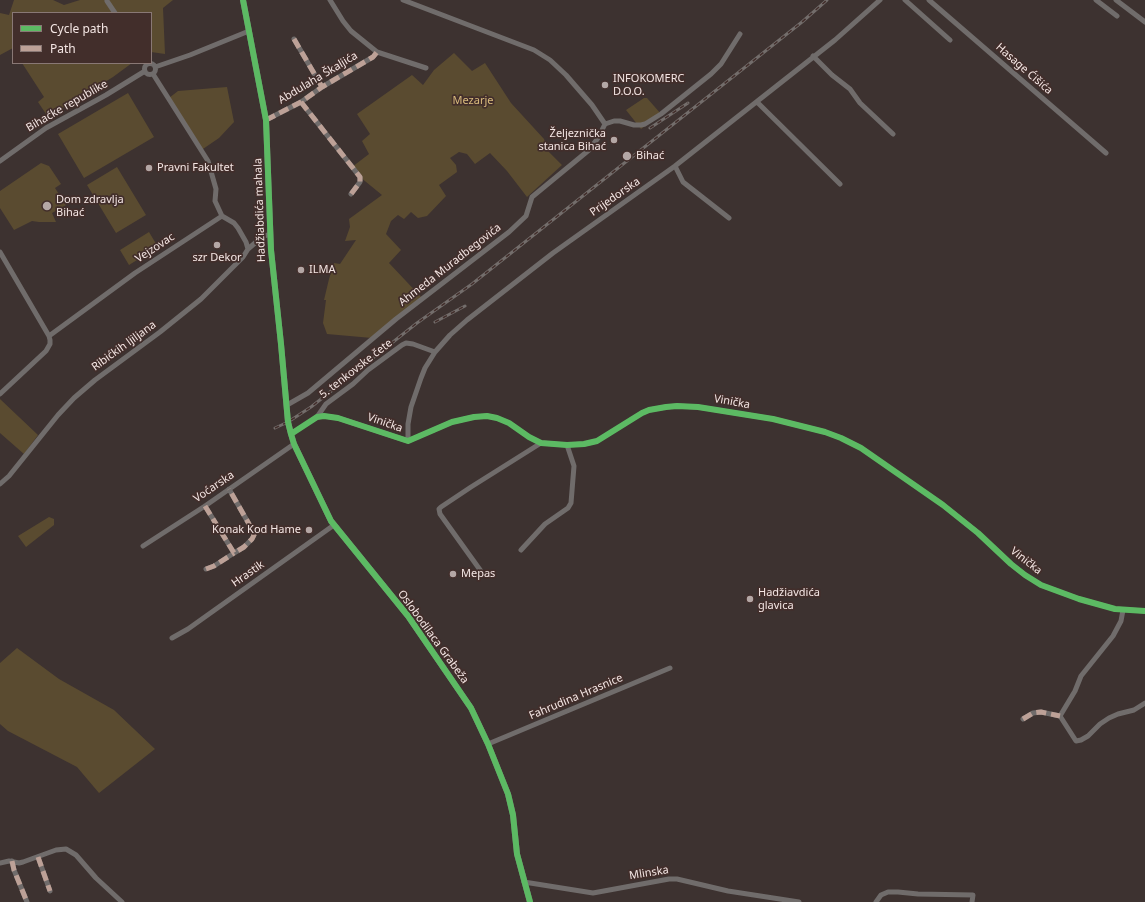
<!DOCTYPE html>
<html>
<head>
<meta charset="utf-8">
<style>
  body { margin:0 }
  #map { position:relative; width:1145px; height:902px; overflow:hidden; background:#3d3230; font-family:"Noto Sans",sans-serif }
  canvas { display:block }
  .legend { position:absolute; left:12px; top:12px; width:140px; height:52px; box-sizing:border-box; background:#422e2b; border:1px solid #897875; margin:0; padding:5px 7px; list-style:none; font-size:12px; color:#f4e6e4 }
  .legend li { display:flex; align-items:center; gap:8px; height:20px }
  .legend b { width:20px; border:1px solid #897875 }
</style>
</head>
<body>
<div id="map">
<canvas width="1145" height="902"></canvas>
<ul class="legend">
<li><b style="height:5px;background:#5cba63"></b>Cycle path</li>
<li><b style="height:5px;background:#bda197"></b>Path</li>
</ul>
</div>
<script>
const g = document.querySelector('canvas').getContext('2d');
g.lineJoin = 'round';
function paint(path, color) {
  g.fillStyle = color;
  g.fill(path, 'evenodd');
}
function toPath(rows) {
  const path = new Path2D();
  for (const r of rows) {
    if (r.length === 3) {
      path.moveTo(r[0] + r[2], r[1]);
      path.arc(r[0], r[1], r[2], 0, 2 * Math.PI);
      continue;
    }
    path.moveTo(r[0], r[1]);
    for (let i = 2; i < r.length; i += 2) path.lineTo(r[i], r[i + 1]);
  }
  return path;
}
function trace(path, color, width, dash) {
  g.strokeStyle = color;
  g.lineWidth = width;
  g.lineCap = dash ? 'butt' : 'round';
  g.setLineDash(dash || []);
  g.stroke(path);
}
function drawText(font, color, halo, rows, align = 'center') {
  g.font = font + ' "Noto Sans",sans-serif';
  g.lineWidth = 3.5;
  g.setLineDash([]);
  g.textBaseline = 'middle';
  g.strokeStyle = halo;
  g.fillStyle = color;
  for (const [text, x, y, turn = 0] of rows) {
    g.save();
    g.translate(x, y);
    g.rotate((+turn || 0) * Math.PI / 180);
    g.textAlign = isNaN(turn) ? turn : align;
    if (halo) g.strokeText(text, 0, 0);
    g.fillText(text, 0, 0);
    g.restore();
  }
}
paint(toPath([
  [14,0,53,0,64,5,80,0,173,0,163,8,165,54,151,52,151,13,13,13,13,48,0,55,0,13,9,15],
  [454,53,472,71,485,63,511,103,544,139,548,151,562,165,527,197,507,171,490,153,475,164,467,154,459,152,450,158,456,165,457,172,439,185,446,196,427,216,418,218,411,212,404,219,398,215,391,221,386,234,401,250,389,263,422,298,372,338,327,334,323,323,326,300,324,300,329,279,334,263,340,264,356,240,345,241,350,227,349,219,382,195,360,177,352,167,369,154,362,141,370,134,357,114,412,75,423,85,434,70],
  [22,63,132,63,113,77,48,117,38,102,44,97],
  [227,87,234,122,219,138,200,151,169,98,178,91],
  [128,93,154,137,84,178,58,134],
  [644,98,647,98,661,114,641,129,626,110],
  [41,163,49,166,61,184,55,188,66,205,52,213,56,222,39,222,32,221,14,230,0,208,0,191],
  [117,167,146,215,116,233,87,185],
  [149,232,158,247,129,265,120,250],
  [0,399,38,435,24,454,0,433],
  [49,517,54,519,54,525,26,547,18,536],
  [17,648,59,679,114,710,155,749,99,793,77,767,8,731,0,724,0,663]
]), '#5a4b30');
trace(toPath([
  [330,0,343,21,351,31,377,52,426,68],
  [403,0,534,50,550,60,566,75,592,105,605,124],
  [905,0,950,40],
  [929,0,1106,153],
  [1096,0,1117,16],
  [1116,0,1145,22],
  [107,1,115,13],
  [294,39,322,87],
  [813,56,832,75,850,89,860,103,893,134],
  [150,69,5.5],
  [155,67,190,55,249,31],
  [153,74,208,161,216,189,215,201,222,216],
  [301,102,360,177,360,182,351,194],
  [757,102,840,184],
  [266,120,301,102,322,87,373,57,377,52],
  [605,124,614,121,620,121,634,125,641,125,645,124,661,114,711,74,721,64,740,34],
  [0,161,46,128,106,95,145,71],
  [675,166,683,182,729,218],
  [222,216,234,223,238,228,246,242,248,249],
  [0,252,49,336,135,273,222,216],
  [0,394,46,351,50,344,50,340,49,336],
  [287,405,308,393,396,319,509,232,526,216,532,197,589,150,598,138,605,124],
  [317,417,326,404,353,384,368,370,402,345,406,343,413,344,435,352],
  [291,434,317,417,324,416,338,418,408,441,452,422,474,417,487,416,497,418,509,423,529,437,541,443,567,445,584,444,597,441,642,413,649,410,666,407,677,406,698,407,773,419,825,432,841,438,861,448,943,505,978,533,1011,564,1025,575,1041,585,1079,599,1115,609,1145,611],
  [408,441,408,424,411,407,421,378,425,368,435,352,450,335,467,320,553,253,675,166,835,40,880,0],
  [0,484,9,476,58,415,74,398,95,380,160,332,201,299,243,257,248,249,262,237,270,234],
  [205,506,234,553,244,547,252,539,254,535,253,531,229,489],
  [143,546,205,506,294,444],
  [521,550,545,524,568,508,571,503,574,466,567,445],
  [206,569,214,566,234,553],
  [483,574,440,514,439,509,441,507,471,487,541,443],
  [1123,610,1121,621,1113,636,1081,676,1075,691,1060,716,1076,741,1081,740,1088,736,1100,724,1109,718,1118,714,1134,710,1145,703],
  [172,638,188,629,334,525],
  [1023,719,1033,713,1041,712,1060,716],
  [488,744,670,668],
  [38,857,50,891],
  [12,861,14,870,27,902],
  [0,863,9,861,19,863,23,862,56,850,66,849,76,855,96,878,122,902],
  [524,882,593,893,669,879,677,879,728,891,799,902],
  [876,902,881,895,888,892,898,892,918,894,973,895,972,902]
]), '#706c6b', 5);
trace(toPath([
  [243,0,266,120,271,250,281,344,288,422,291,434,294,444,331,521,408,616,471,708,488,744,508,794,513,815,517,854,530,902]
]), '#706c6b', 6);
const rail = toPath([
  [650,128,688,103],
  [435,322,465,306],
  [275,428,288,422,311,407,417,323,472,284,802,22,827,0]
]);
trace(rail, '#736d6b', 3);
trace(rail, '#422e2b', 1.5, [4.5]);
trace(toPath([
  [294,39,322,87],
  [301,102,360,177,360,182,351,194],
  [266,120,301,102,322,87,373,57,377,52],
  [205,506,234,553,244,547,252,539,254,535,253,531,229,489],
  [206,569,214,566,234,553],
  [1023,719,1033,713,1041,712,1060,716],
  [38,857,50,891],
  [12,861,14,870,27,902]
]), '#bda197', 5, [10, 5]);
trace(toPath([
  [243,0,266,120,271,250,281,344,288,422,291,434,294,444,331,521,408,616,471,708,488,744,508,794,513,815,517,854,530,902],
  [291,434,317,417,324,416,338,418,408,441,452,422,474,417,487,416,497,418,509,423,529,437,541,443,567,445,584,444,597,441,642,413,649,410,666,407,677,406,698,407,773,419,825,432,841,438,861,448,943,505,978,533,1011,564,1025,575,1041,585,1079,599,1115,609,1145,611]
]), '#5cba63', 6);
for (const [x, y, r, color] of [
  [605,85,4,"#b4a7a5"],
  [614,140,4,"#b4a7a5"],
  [627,156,5,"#b4a7a5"],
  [149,168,4,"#b4a7a5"],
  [47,206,5,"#b4a7a5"],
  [217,245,4,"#b4a7a5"],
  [301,270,4,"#b4a7a5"],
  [309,530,4,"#b4a7a5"],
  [453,574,4,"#b4a7a5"],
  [750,599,4,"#b4a7a5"]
]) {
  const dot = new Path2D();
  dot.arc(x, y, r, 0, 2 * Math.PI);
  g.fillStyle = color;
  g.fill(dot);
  trace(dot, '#422e2b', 1.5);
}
drawText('11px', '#f4e6e4', '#422e2b', [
  ["Hasage Ćišića",1024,69,41],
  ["Abdulaha Škaljića",318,78,-31],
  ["Bihaćke republike",67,106,-30],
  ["Prijedorska",615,197,-35],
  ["Hadžiabdića mahala",260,210,-92],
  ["Vejzovac",155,248,-33],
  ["Ahmeda Muradbegovića",450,265,-38],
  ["Ribićkih ljiljana",124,346,-36],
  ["5. tenkovske čete",356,369,-38],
  ["Vinička",732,402,10],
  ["Vinička",385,423,19],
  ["Voćarska",214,487,-34],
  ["Vinička",1026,561,38],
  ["Hrastik",248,574,-35],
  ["Oslobodilaca Grabeža",433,637,54],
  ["Fahrudina Hrasnice",576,697,-23],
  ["Mlinska",649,873,-9]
]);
drawText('11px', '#f4e6e4', '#422e2b', [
  ["INFOKOMERC",613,79],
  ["D.O.O.",613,92],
  ["Željeznička",606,134,"right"],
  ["stanica Bihać",606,147,"right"],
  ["Bihać",636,156],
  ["Pravni Fakultet",157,168],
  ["Dom zdravlja",56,200],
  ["Bihać",56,213],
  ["szr Dekor",217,258,"center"],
  ["ILMA",309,270],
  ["Konak Kod Hame",301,530,"right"],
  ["Mepas",461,574],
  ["Hadžiavdića",758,593],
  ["glavica",758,606]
], 'left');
drawText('11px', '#d8ba7c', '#422e2b', [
  ["Mezarje",473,101]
]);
</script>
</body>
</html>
